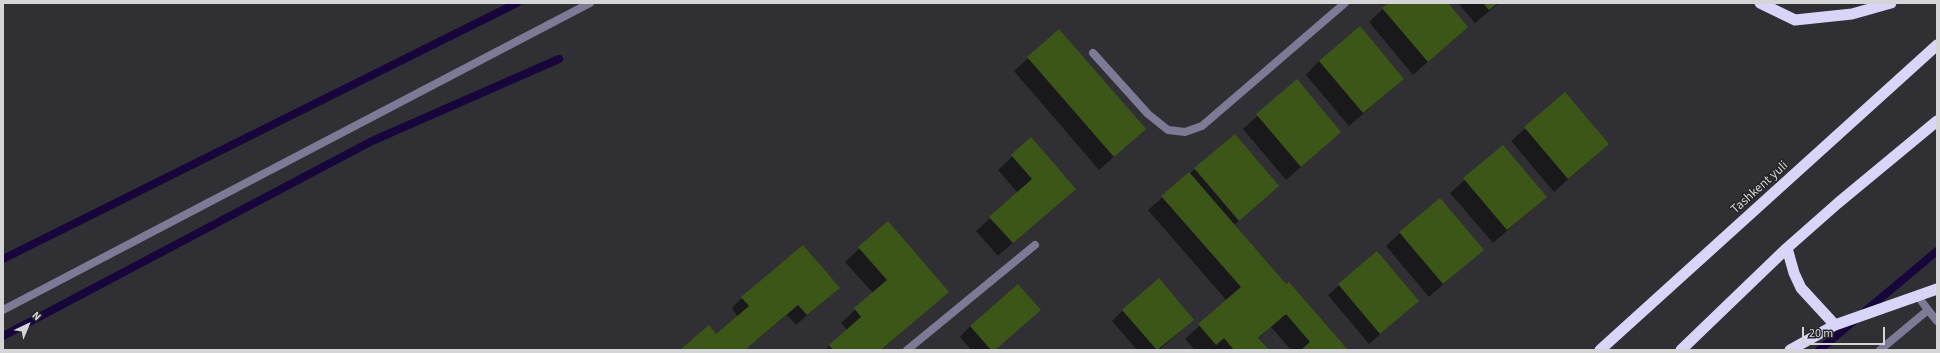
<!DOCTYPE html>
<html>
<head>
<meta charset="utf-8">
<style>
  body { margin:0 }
  #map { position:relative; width:1940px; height:353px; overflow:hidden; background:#303034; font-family:"Source Sans 3",sans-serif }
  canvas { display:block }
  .frame { position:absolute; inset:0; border:4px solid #d5d4d7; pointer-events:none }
  .north { position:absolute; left:8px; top:305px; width:40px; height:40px; -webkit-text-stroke:3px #26262a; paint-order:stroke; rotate:44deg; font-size:11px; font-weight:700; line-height:16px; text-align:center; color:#d5d4d7 }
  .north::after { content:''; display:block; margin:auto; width:14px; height:18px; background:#d5d4d7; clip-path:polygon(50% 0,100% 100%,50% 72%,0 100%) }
  .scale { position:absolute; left:1802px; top:327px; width:83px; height:18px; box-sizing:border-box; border:2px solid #d5d4d7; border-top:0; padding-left:5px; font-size:12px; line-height:14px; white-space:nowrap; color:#d5d4d7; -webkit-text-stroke:3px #26262a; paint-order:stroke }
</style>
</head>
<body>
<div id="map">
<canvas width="1940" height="353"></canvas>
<div class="frame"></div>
<div class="north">N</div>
<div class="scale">20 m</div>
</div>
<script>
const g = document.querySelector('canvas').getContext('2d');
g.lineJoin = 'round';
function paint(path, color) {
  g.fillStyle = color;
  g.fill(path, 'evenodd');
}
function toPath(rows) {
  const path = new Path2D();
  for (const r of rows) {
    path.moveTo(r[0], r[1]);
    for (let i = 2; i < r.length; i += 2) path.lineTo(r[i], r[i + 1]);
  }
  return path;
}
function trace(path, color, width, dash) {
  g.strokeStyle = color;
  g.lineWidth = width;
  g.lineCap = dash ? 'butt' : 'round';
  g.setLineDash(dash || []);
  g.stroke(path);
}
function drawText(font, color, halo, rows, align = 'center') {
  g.font = font + ' "Source Sans 3",sans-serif';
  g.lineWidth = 3;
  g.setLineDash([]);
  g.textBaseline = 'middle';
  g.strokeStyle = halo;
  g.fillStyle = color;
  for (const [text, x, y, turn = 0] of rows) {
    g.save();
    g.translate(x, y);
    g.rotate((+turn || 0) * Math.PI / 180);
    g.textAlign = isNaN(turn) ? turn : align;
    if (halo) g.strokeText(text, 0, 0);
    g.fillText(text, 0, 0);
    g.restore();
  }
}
paint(toPath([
  [1389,3,1446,3,1467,27,1413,75,1369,22],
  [1458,3,1499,3,1475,23],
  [1059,30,1145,129,1099,170,1014,71],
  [1319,61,1403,79,1349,126,1306,75],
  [1296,81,1340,132,1286,180,1243,129],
  [1565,93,1608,144,1554,192,1511,141],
  [1031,139,1074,188,998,256,976,231,1018,193,998,170],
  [1503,146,1546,197,1493,243,1450,193],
  [1195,169,1278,186,1234,225,1286,285,1347,350,1291,350,1271,327,1258,339,1268,350,1195,350,1185,339,1227,301,1148,210],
  [887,223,947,292,882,350,825,350,847,330,841,323,873,293,845,262],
  [1400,233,1482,250,1429,297,1386,246],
  [1377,252,1418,301,1369,344,1328,295],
  [839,288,796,325,787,315,745,350,681,350,716,336,738,317,732,308,742,298],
  [1123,310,1193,320,1159,350,1137,350,1112,321],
  [970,326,995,350,971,350,960,337]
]), '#0007');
trace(toPath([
  [3,259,517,3],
  [1863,313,1937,251],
  [3,336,372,141,559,59],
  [1819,350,1854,321]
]), '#17063b', 8);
paint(toPath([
  [1388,3,1448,3,1468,27,1428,62,1382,8],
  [1483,3,1498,3,1489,10],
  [1360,26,1404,79,1363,113,1319,61],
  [1059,29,1146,129,1114,157,1027,57],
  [1297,79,1341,132,1301,167,1256,114],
  [1565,92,1609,144,1568,179,1524,127],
  [1235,134,1279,186,1239,221,1194,168],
  [1031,137,1076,189,1013,243,989,217,1032,179,1011,155],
  [1503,145,1547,197,1507,230,1463,178],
  [1189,172,1286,284,1289,282,1348,350,1301,350,1310,342,1286,314,1258,338,1269,350,1234,350,1224,338,1216,345,1198,324,1241,287,1161,196],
  [1440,198,1484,250,1443,284,1399,232],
  [888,221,949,292,881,350,833,350,829,345,861,317,854,308,887,280,858,247],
  [803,245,840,288,807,315,798,305,745,350,680,350,709,325,716,334,749,306,741,297],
  [1377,251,1419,301,1380,334,1338,284],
  [1159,278,1194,320,1157,350,1122,310],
  [1018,284,1041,310,995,350,991,350,970,326]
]), '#3c5618');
trace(toPath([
  [1093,53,1148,114,1168,130,1185,132,1202,126,1345,3],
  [3,310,590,3],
  [1928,310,1937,321],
  [1880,350,1928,310,1917,295]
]), '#7c7a95', 8);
trace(toPath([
  [907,350,1035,245]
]), '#7c7a95', 8);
trace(toPath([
  [1760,3,1795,20,1852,14,1891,3],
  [1787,248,1794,273,1801,288,1835,325],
  [1600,350,1937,45],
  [1681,350,1787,248,1838,203,1937,121],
  [1790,350,1835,325,1937,289]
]), '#d8d5f8', 11);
drawText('13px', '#d5d4d7', '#26262a', [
  ["Tashkent yuli",1760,188,-42]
]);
</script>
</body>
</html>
